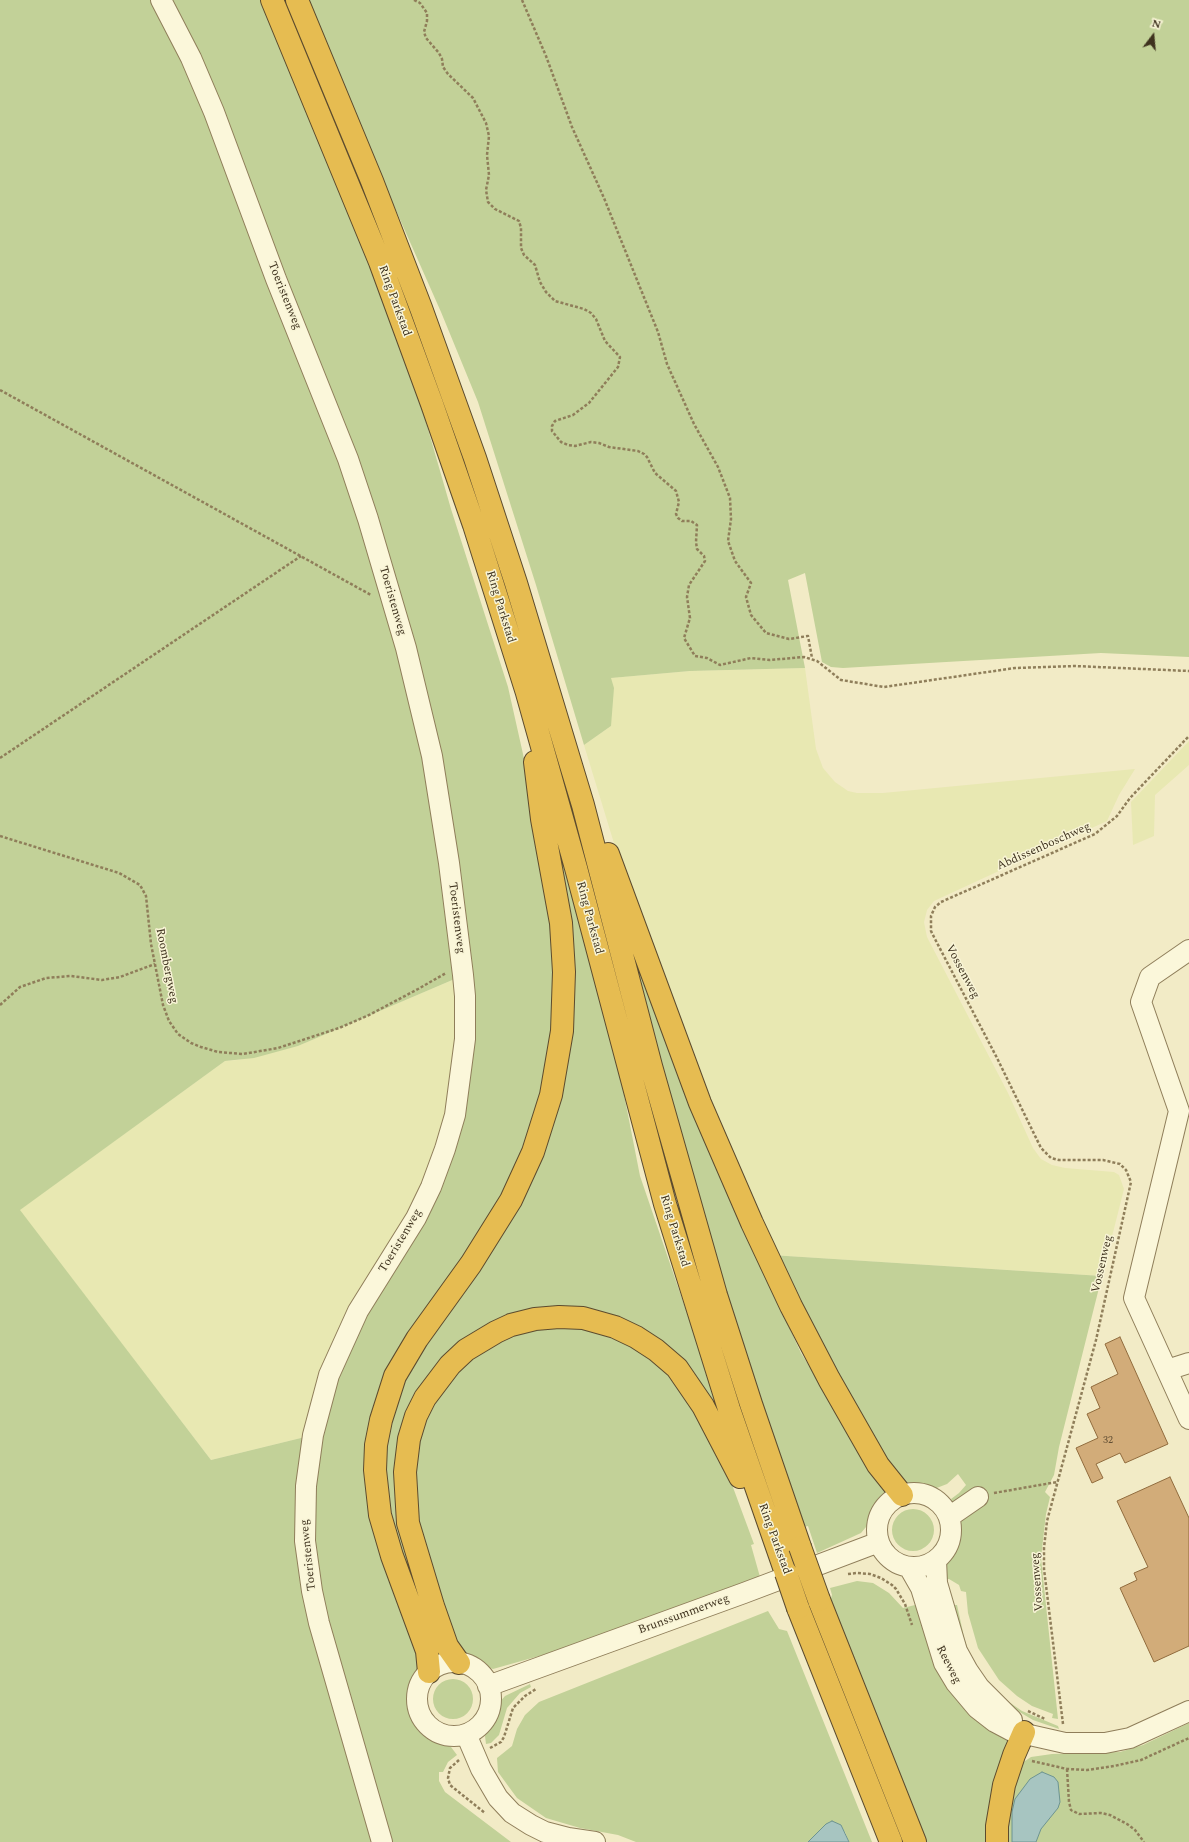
<!DOCTYPE html>
<html>
<head>
<meta charset="utf-8">
<style>
  body { margin:0 }
  #map { position:relative; width:1189px; height:1842px; overflow:hidden; background:#f2ebc6; font-family:Spectral,serif }
  canvas { display:block }
  .north { position:absolute; left:1133px; top:16px; width:40px; height:40px; -webkit-text-stroke:3px #f8f4d6; paint-order:stroke; rotate:16deg; font-size:11px; font-weight:700; line-height:16px; text-align:center; color:#3e321e }
  .north::after { content:''; display:block; margin:auto; width:14px; height:18px; background:#3e321e; clip-path:polygon(50% 0,100% 100%,50% 72%,0 100%) }
</style>
</head>
<body>
<div id="map">
<canvas width="1189" height="1842"></canvas>
<div class="north">N</div>
</div>
<script>
const g = document.querySelector('canvas').getContext('2d');
g.lineJoin = 'round';
function paint(path, color) {
  g.fillStyle = color;
  g.fill(path, 'evenodd');
}
function toPath(rows) {
  const path = new Path2D();
  for (const r of rows) {
    if (r.length === 3) {
      path.moveTo(r[0] + r[2], r[1]);
      path.arc(r[0], r[1], r[2], 0, 2 * Math.PI);
      continue;
    }
    path.moveTo(r[0], r[1]);
    for (let i = 2; i < r.length; i += 2) path.lineTo(r[i], r[i + 1]);
  }
  return path;
}
function trace(path, color, width, dash) {
  g.strokeStyle = color;
  g.lineWidth = width;
  g.lineCap = dash ? 'butt' : 'round';
  g.setLineDash(dash || []);
  g.stroke(path);
}
function drawText(font, color, halo, rows, align = 'center') {
  g.font = font + ' Spectral,serif';
  g.lineWidth = 3;
  g.setLineDash([]);
  g.textBaseline = 'middle';
  g.strokeStyle = halo;
  g.fillStyle = color;
  for (const [text, x, y, turn = 0] of rows) {
    g.save();
    g.translate(x, y);
    g.rotate((+turn || 0) * Math.PI / 180);
    g.textAlign = isNaN(turn) ? turn : align;
    if (halo) g.strokeText(text, 0, 0);
    g.fillText(text, 0, 0);
    g.restore();
  }
}
paint(toPath([
  [805,668,816,749,823,768,835,782,848,791,857,793,883,793,1135,769,1119,795,1107,821,934,901,927,910,924,922,927,937,1008,1093,1033,1148,1041,1159,1052,1165,1065,1168,1114,1172,1119,1175,1124,1189,1102,1276,771,1255,635,912,584,745,611,726,610,678,690,671],
  [1189,741,1189,765,1155,795,1154,836,1133,845,1131,802],
  [457,978,460,1038,447,1112,425,1181,305,1437,211,1460,19,1210,225,1061,238,1060,298,1046]
]), '#e8e8b2');
paint(toPath([
  [0,0,263,0,346,198,417,391,451,509,508,687,523,754,549,881,556,932,559,973,558,1021,552,1060,545,1098,534,1133,514,1183,493,1220,415,1333,391,1374,377,1412,370,1459,371,1484,379,1530,423,1659,411,1691,410,1703,413,1716,419,1726,425,1732,451,1747,457,1755,448,1762,443,1772,439,1772,439,1781,445,1792,511,1842,389,1842,325,1615,318,1586,313,1534,314,1477,323,1423,329,1395,353,1335,366,1311,414,1235,435,1193,455,1137,467,1078,472,1012,471,986,448,828,442,765,434,776,431,800,446,911,455,952,457,978,298,1046,254,1058,225,1061,20,1210,211,1460,305,1437,299,1484,298,1510,301,1568,305,1594,375,1842,0,1842],
  [307,0,1189,0,1189,657,1101,653,843,668,831,667,822,662,805,573,788,580,805,668,690,671,611,678,614,688,611,726,584,745,536,585,478,402,441,312,363,136],
  [553,817,620,1074,640,1176,727,1430,620,1323,493,1327,403,1441,434,1629,405,1577,390,1530,381,1467,395,1393,487,1248,559,1083],
  [621,913,752,1247,801,1353,889,1494,881,1502,871,1521,861,1533,817,1553,808,1526,804,1527,740,1342,685,1159],
  [771,1255,1102,1276,1059,1447,1054,1475,1045,1492,1050,1497,1046,1514,1041,1558,1058,1719,1052,1718,1053,1714,1032,1706,1017,1696,999,1680,978,1648,968,1613,966,1592,961,1591,959,1585,949,1579,943,1579,945,1565,956,1540,960,1523,969,1512,955,1505,951,1499,959,1493,966,1485,958,1474,947,1484,934,1489,909,1485,896,1477],
  [557,1323,615,1333,676,1377,721,1455,754,1544,751,1545,760,1577,557,1651,493,1669,481,1665,457,1648,415,1521,411,1461,437,1388,500,1336],
  [913,1530,21],
  [857,1581,873,1583,889,1593,903,1608,919,1604,1011,1740,992,1842,925,1842,830,1601,832,1595,830,1588],
  [953,1605,957,1605,964,1637,969,1653,980,1672,989,1684,1009,1702,1022,1711,1058,1726,1059,1729,1033,1720,1006,1704,972,1665],
  [768,1611,779,1629,787,1631,872,1842,849,1842,845,1832,826,1824,808,1842,636,1842,618,1835,580,1828,546,1818,517,1798,498,1772,497,1758,512,1746,517,1729,525,1715,539,1702],
  [453,1699,20],
  [530,1684,531,1687,520,1693,507,1708,499,1735,491,1743,486,1744,485,1736,488,1726,499,1703,505,1696],
  [1189,1723,1189,1842,1003,1842,1019,1765,1031,1757,1052,1754,1120,1752,1143,1745]
]), '#c2d198');
const water = toPath([
  [1042,1772,1054,1777,1058,1782,1060,1802,1058,1808,1041,1829,1036,1842,1012,1842,1012,1812,1015,1799,1030,1779,1042,1772],
  [832,1821,841,1825,849,1842,808,1842,826,1824,832,1821]
]);
paint(water, '#a7c5c1');
trace(water, '#6d9491', 1);
const building = toPath([
  [1120,1337,1168,1444,1125,1463,1120,1453,1096,1464,1103,1478,1092,1483,1076,1448,1098,1438,1087,1414,1100,1408,1091,1387,1118,1374,1105,1344,1120,1337],
  [1170,1477,1189,1518,1189,1646,1154,1662,1120,1588,1137,1580,1134,1573,1148,1567,1117,1501,1170,1477]
]);
paint(building, '#d2ac79');
trace(building, '#906b3d', 1);
const minor = toPath([
  [161,0,191,58,214,112,276,279,348,459,368,519,406,648,432,756,449,863,463,975,465,996,465,1039,455,1115,445,1149,431,1187,416,1218,358,1311,329,1375,313,1435,306,1486,305,1541,312,1591,319,1623,382,1842],
  [1189,950,1150,977,1141,1002,1179,1111,1134,1298,1189,1419],
  [1167,1370,1189,1363],
  [914,1530,37],
  [949,1517,978,1497],
  [936,1560,937,1583,957,1651,968,1671,979,1687,1012,1720],
  [909,1567,921,1588,944,1663,956,1683,977,1708,995,1722,1012,1731,1065,1743,1105,1743,1130,1738,1189,1711],
  [454,1699,37],
  [488,1686,744,1593,879,1542],
  [466,1734,481,1769,498,1798,512,1813,531,1825,545,1832,568,1838,595,1842]
]);
const highway = toPath([
  [272,0,380,262,432,404,474,525,527,693,576,868,665,1204,729,1409,786,1573],
  [297,0,372,181,421,308,475,458,516,583,583,805,651,1066,716,1295,751,1404,800,1547],
  [608,854,700,1103,752,1223,791,1306,829,1379,878,1465,902,1495],
  [819,1600,915,1842],
  [798,1608,891,1842],
  [459,1663,447,1646,433,1606,408,1523,405,1472,409,1439,416,1416,425,1398,450,1365,466,1350,496,1332,511,1325,535,1319,559,1317,583,1318,615,1327,636,1337,656,1350,677,1368,703,1406,740,1477],
  [429,1672,427,1651,392,1556,380,1515,375,1470,376,1445,381,1420,395,1376,417,1339,471,1264,511,1200,533,1152,551,1095,562,1031,564,972,561,923,542,819,535,762],
  [997,1842,997,1826,1004,1785,1014,1755,1024,1732]
]);
trace(minor, '#8f7e5a', 22);
trace(highway, '#5c4b2e', 24);
trace(toPath([
  [414,0,420,3,427,13,427,21,424,32,426,38,439,53,442,59,443,67,448,74,473,98,486,123,489,136,487,155,489,175,486,190,488,202,495,209,519,221,521,228,521,248,524,255,535,265,540,282,546,292,555,301,584,309,591,313,596,319,605,341,620,357,618,367,589,403,573,415,555,421,552,426,552,431,561,442,568,445,575,446,591,442,599,443,609,447,638,451,644,454,647,457,655,473,676,491,679,502,676,514,678,518,682,521,691,521,697,525,696,542,697,549,704,556,705,561,689,585,687,597,690,618,684,638,695,656,707,658,720,665,751,658,770,660,804,657,817,661,841,680,884,687,1015,668,1075,666,1189,671],
  [522,0,546,56,572,127,604,198,658,332,667,364,694,424,718,467,730,498,731,519,728,541,735,561,751,583,746,597,751,615,766,633,789,639,808,636,812,658],
  [0,390,371,595],
  [0,758,301,556],
  [0,836,119,873,140,885,146,896,151,944,163,1005,169,1021,178,1034,191,1043,201,1047,218,1052,243,1054,278,1048,339,1028,369,1015,418,989,446,973],
  [0,1005,20,987,46,978,71,976,102,980,120,977,155,964],
  [994,1493,1057,1482],
  [848,1574,857,1573,870,1574,881,1578,892,1585,896,1589,905,1604,912,1625],
  [1028,1711,1045,1719],
  [1063,1724,1044,1569,1044,1548,1047,1521,1096,1340,1131,1182,1126,1170,1120,1164,1103,1160,1059,1160,1051,1158,1041,1148,997,1058,935,939,931,931,931,916,935,907,941,902,1095,834,1117,816,1130,798,1189,736],
  [490,1748,501,1742,504,1737,513,1708,525,1696,536,1689],
  [459,1760,450,1768,448,1778,450,1785,485,1813],
  [1032,1761,1067,1769,1087,1770,1114,1766,1141,1760,1189,1738],
  [1067,1769,1069,1802,1071,1810,1079,1814,1101,1813,1110,1815,1127,1824,1135,1830,1144,1842]
]), '#8f7e5a', 2.5, [3, 2]);
trace(minor, '#fbf7da', 20);
trace(highway, '#e6bc51', 22);
const highwayBridge = toPath([
  [800,1547,819,1600],
  [786,1573,798,1608]
]);
trace(highwayBridge, '#5c4b2e', 24, []);
trace(highwayBridge, '#e6bc51', 22);
drawText('10px', '#635035', null, [
  ["32",1108,1441]
]);
drawText('12px', '#3e321e', '#f8f4d6', [
  ["Toeristenweg",284,296,68],
  ["Ring Parkstad",394,301,70],
  ["Toeristenweg",392,601,74],
  ["Ring Parkstad",500,607,73],
  ["Abdissenboschweg",1044,847,-24],
  ["Toeristenweg",456,918,83],
  ["Ring Parkstad",589,918,75],
  ["Roombergweg",166,966,79],
  ["Vossenweg",962,972,62],
  ["Ring Parkstad",674,1231,73],
  ["Toeristenweg",401,1241,-59],
  ["Vossenweg",1103,1264,-77],
  ["Ring Parkstad",774,1539,70],
  ["Toeristenweg",309,1555,-96],
  ["Vossenweg",1038,1582,-94],
  ["Brunssummerweg",684,1615,-20],
  ["Reeweg",948,1665,63]
]);
</script>
</body>
</html>
